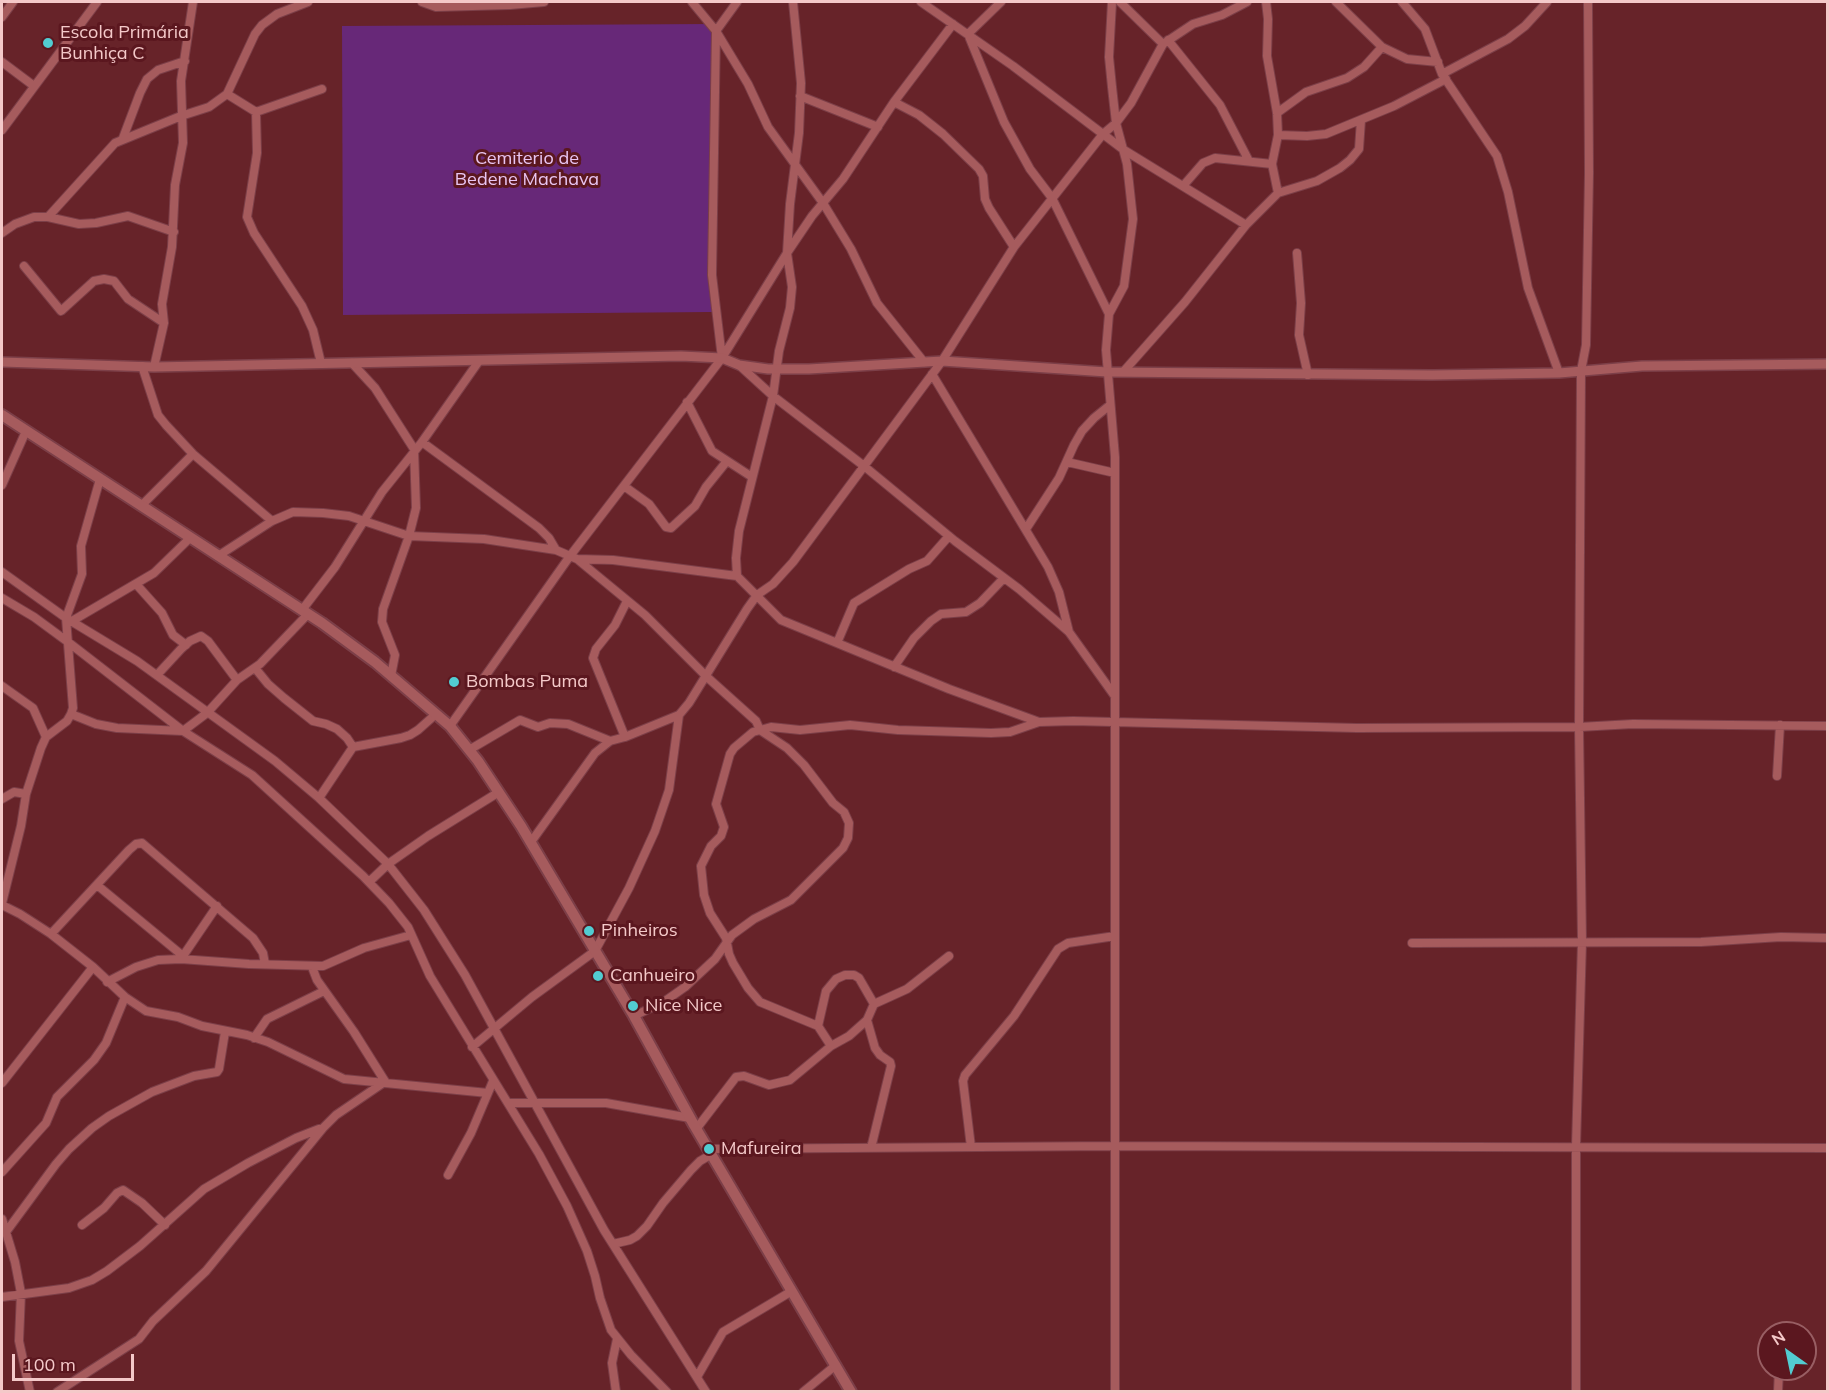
<!DOCTYPE html>
<html>
<head>
<meta charset="utf-8">
<style>
  body { margin:0 }
  #map { position:relative; width:1829px; height:1393px; overflow:hidden; background:#672329; font-family:Mulish,sans-serif }
  canvas { display:block }
  .frame { position:absolute; inset:0; border:3px solid #f4c9c9; pointer-events:none }
  .north { position:absolute; left:1757px; top:1321px; width:60px; height:60px; box-sizing:border-box; background:#5b171f; border:2px solid #985e63; border-radius:50%; rotate:327deg; font-size:16px; font-weight:700; line-height:24px; text-align:center; color:#f4c9c9 }
  .north::after { content:''; display:block; margin:auto; width:21px; height:27px; background:#52ccd1; clip-path:polygon(50% 0,100% 100%,50% 72%,0 100%) }
  .scale { position:absolute; left:12px; top:1354px; width:122px; height:27px; box-sizing:border-box; border:3px solid #f4c9c9; border-top:0; padding-left:8px; font-size:18px; line-height:21px; white-space:nowrap; color:#f4c9c9; -webkit-text-stroke:4px #5b171f; paint-order:stroke }
</style>
</head>
<body>
<div id="map">
<canvas width="1829" height="1393"></canvas>
<div class="frame"></div>
<div class="north">N</div>
<div class="scale">100 m</div>
</div>
<script>
const g = document.querySelector('canvas').getContext('2d');
g.lineJoin = 'round';
function paint(path, color) {
  g.fillStyle = color;
  g.fill(path, 'evenodd');
}
function toPath(rows) {
  const path = new Path2D();
  for (const r of rows) {
    path.moveTo(r[0], r[1]);
    for (let i = 2; i < r.length; i += 2) path.lineTo(r[i], r[i + 1]);
  }
  return path;
}
function trace(path, color, width, dash) {
  g.strokeStyle = color;
  g.lineWidth = width;
  g.lineCap = dash ? 'butt' : 'round';
  g.setLineDash(dash || []);
  g.stroke(path);
}
function drawText(font, color, halo, rows, align = 'center') {
  g.font = font + ' Mulish,sans-serif';
  g.lineWidth = 6;
  g.setLineDash([]);
  g.textBaseline = 'middle';
  g.strokeStyle = halo;
  g.fillStyle = color;
  for (const [text, x, y, turn = 0] of rows) {
    g.save();
    g.translate(x, y);
    g.rotate((+turn || 0) * Math.PI / 180);
    g.textAlign = isNaN(turn) ? turn : align;
    if (halo) g.strokeText(text, 0, 0);
    g.fillText(text, 0, 0);
    g.restore();
  }
}
paint(toPath([
  [712,24,712,312,343,315,342,26]
]), '#672878');
const minor = toPath([
  [422,2,436,7,510,5,544,2],
  [692,2,716,31,748,84,768,127,823,203,851,249,877,303,924,362],
  [921,2,1013,66,1124,150,1246,225],
  [1001,2,968,34,1004,122,1030,169,1052,198,1109,314],
  [1112,2,1109,57,1112,87,1116,123,1127,164,1133,219,1124,286,1109,314,1106,350,1115,457,1115,1392],
  [1120,2,1163,44],
  [1266,2,1268,19,1267,56,1277,113,1278,135,1272,164,1278,193],
  [1336,2,1382,47,1407,59,1438,62],
  [1402,2,1425,29,1442,74,1497,156,1508,192,1528,288,1559,373],
  [2,17,13,2],
  [953,24,894,102,843,179,812,216,787,253,792,287,790,308,779,351,773,396,739,531,736,558,737,576,781,620,949,689,1039,722,1073,721,1357,728,1579,727,1633,724,1828,726],
  [1168,40,1220,105,1249,161],
  [2,62,34,86],
  [1442,74,1508,39,1525,26,1547,2],
  [227,94,256,112,257,153,247,217,254,233,302,306,313,330,321,363],
  [800,96,878,127],
  [894,102,919,115,943,134,979,169,983,176,985,199,989,208,1014,247],
  [256,112,322,89],
  [1277,113,1306,92,1347,78,1364,67,1382,47],
  [2,130,97,2],
  [1278,135,1307,136,1326,134,1394,106,1446,79],
  [123,138,140,93,147,79,158,70,185,61],
  [1183,186,1203,163,1215,158,1272,164],
  [48,217,115,143,181,116,209,107,227,94,255,34,262,25,277,14,308,2],
  [2,233,15,224,34,217,48,217,79,224,96,223,128,216,174,232],
  [1297,253,1301,303,1299,335,1308,375],
  [24,266,61,311,94,281,104,279,114,281,128,299,164,323],
  [722,358,712,275,716,31,737,2],
  [352,363,375,388,414,449,416,508,409,536,383,609,382,622,395,655,391,676],
  [739,365,773,396,864,466,955,541,1019,589,1069,632,1114,695],
  [142,366,158,415,166,425,193,454,272,521],
  [154,367,164,323,162,304,172,247,175,185,183,143,181,81,193,2],
  [1124,371,1185,302,1246,225,1278,193,1317,181,1340,168,1350,160,1359,149,1361,120],
  [932,374,1048,567,1059,592,1069,632],
  [687,402,712,451,752,477],
  [422,442,539,528,549,538,556,550],
  [1067,462,1115,473],
  [2,485,26,431],
  [624,486,649,504,666,527,671,528,695,506,706,487,727,461],
  [141,506,193,454],
  [1026,529,1059,478,1074,445,1082,431,1094,418,1110,405],
  [218,556,272,521,293,512,323,513,349,516,409,536,484,539,556,550,577,559,645,615,707,677,756,721,760,730,787,748,804,765,833,803,844,812,849,823,848,838,843,848,791,900,754,919,732,935,715,959,685,987,665,1001,634,1016],
  [577,559,613,560,737,576],
  [2,572,66,618,137,661,275,761,319,798,388,864,424,910,465,975,604,1230,706,1392],
  [136,584,162,613,173,635,186,645],
  [2,598,34,617,68,642,183,731,252,775,363,876,389,903,408,927,430,976,539,1154,567,1206,587,1251,595,1276,600,1298,611,1330,631,1355,667,1392],
  [302,610,335,567,382,492,422,442,479,361],
  [72,621,154,573,190,538],
  [837,643,854,603,909,569,927,561,949,536],
  [894,667,914,638,931,621,941,614,966,612,980,603,1004,578],
  [255,668,268,684,284,698,313,721,326,724,337,729,347,738,353,747],
  [157,675,181,649,190,641,201,636,208,641,237,680],
  [2,686,33,708,46,737],
  [71,714,96,724,117,728,183,731,207,713,237,680,260,664,308,614],
  [450,726,570,556,722,358,787,253,790,204,799,133,801,83,793,2],
  [625,737,593,658,596,649,615,625,627,601],
  [353,747,401,738,410,735,418,730,436,714],
  [469,750,520,720,538,727,550,723,568,724,610,741],
  [1777,776,1780,725],
  [319,798,353,747],
  [2,799,14,792,26,794],
  [531,842,595,753,610,741,625,737,679,715,689,703,747,609,757,595,773,584,793,562,942,361,1014,247,1103,134,1116,123,1131,103,1163,44,1193,24,1222,15,1247,2],
  [369,882,388,864,428,836,499,792],
  [97,885,183,956],
  [2,903,21,826,26,794,41,748,46,737,67,721,71,714,73,708,66,618,82,574,81,546,100,479],
  [2,905,20,914,51,934,93,967,125,997,146,1011,178,1017,202,1026,247,1035,268,1042,344,1079,488,1093,493,1081],
  [51,934,129,850,136,844,142,843,253,938,263,953,265,964],
  [1412,943,1701,942,1781,937,1828,938],
  [181,959,249,964,323,966,364,948,411,935],
  [312,967,317,980,354,1032,386,1083],
  [107,982,136,967,158,960,181,959,217,906],
  [867,1020,875,1048,880,1055,890,1062,891,1066,871,1148],
  [818,1026,826,991,836,979,845,975,854,975,859,978,874,1004],
  [254,1038,267,1019,324,991],
  [831,1046,818,1026,760,1002,748,988,733,963,729,954,726,938,710,913,704,895,701,866,711,846,721,836,724,827,716,804,730,754,734,748,753,732,771,727,800,730,850,725,898,730,991,733,1010,732,1039,722],
  [472,1047,532,997,595,951,629,888,655,831,669,790,679,715],
  [2,1083,93,967],
  [508,1103,606,1103,690,1118],
  [697,1128,736,1077,744,1076,769,1085,790,1080,831,1046,849,1036,867,1020,874,1004,907,989,949,956],
  [971,1147,963,1081,965,1075,1014,1016,1058,949,1068,943,1115,936],
  [709,1149,1115,1146,1828,1148],
  [2,1172,46,1123,57,1097,94,1060,106,1043,125,997],
  [448,1175,471,1133,488,1093],
  [2,1219,15,1262,21,1293,19,1341,30,1392],
  [82,1225,104,1208,117,1193,123,1190,142,1203,165,1225],
  [6,1232,56,1164,69,1149,92,1128,109,1116,152,1092,194,1076,217,1072,219,1069,225,1032],
  [613,1244,630,1240,637,1236,647,1226,663,1203,691,1170,700,1161,712,1154],
  [2,1297,69,1288,92,1280,107,1271,140,1246,204,1189,248,1163,296,1138,319,1129],
  [697,1377,723,1332,792,1291],
  [57,1392,139,1339,153,1321,206,1271,323,1128,336,1115,383,1083],
  [616,1392,612,1363,617,1339],
  [803,1392,836,1365],
  [1576,1392,1576,1146,1582,942,1579,727,1581,371,1586,345,1589,173,1588,2],
  [1778,1392,1779,1369]
]);
const tertiary = toPath([
  [2,362,154,367,681,356,722,358,739,365,768,369,809,369,942,361,1107,372,1432,375,1559,373,1642,366,1828,364]
]);
const secondary = toPath([
  [2,415,322,623,375,662,450,726,478,761,521,826,634,1016,694,1125,851,1392]
]);
trace(minor, '#7c3f48', 10);
trace(tertiary, '#7c3f48', 12);
trace(secondary, '#7c3f48', 14);
trace(minor, '#a65b5d', 8);
trace(tertiary, '#a65b5d', 9);
trace(secondary, '#a65b5d', 10);
for (const [x, y, r, color] of [
  [48,43,6,"#52ccd1"],
  [454,682,6,"#52ccd1"],
  [589,931,6,"#52ccd1"],
  [598,976,6,"#52ccd1"],
  [633,1006,6,"#52ccd1"],
  [709,1149,6,"#52ccd1"]
]) {
  const dot = new Path2D();
  dot.arc(x, y, r, 0, 2 * Math.PI);
  g.fillStyle = color;
  g.fill(dot);
  trace(dot, '#5b171f', 2);
}
drawText('18px', '#f4c9c9', '#5b171f', [
  ["Escola Primária",60,33],
  ["Bunhiça C",60,54],
  ["Bombas Puma",466,682],
  ["Pinheiros",601,931],
  ["Canhueiro",610,976],
  ["Nice Nice",645,1006],
  ["Mafureira",721,1149]
], 'left');
drawText('18px', '#e9c5f3', '#5b171f', [
  ["Cemiterio de",527,159],
  ["Bedene Machava",527,180]
]);
</script>
</body>
</html>
